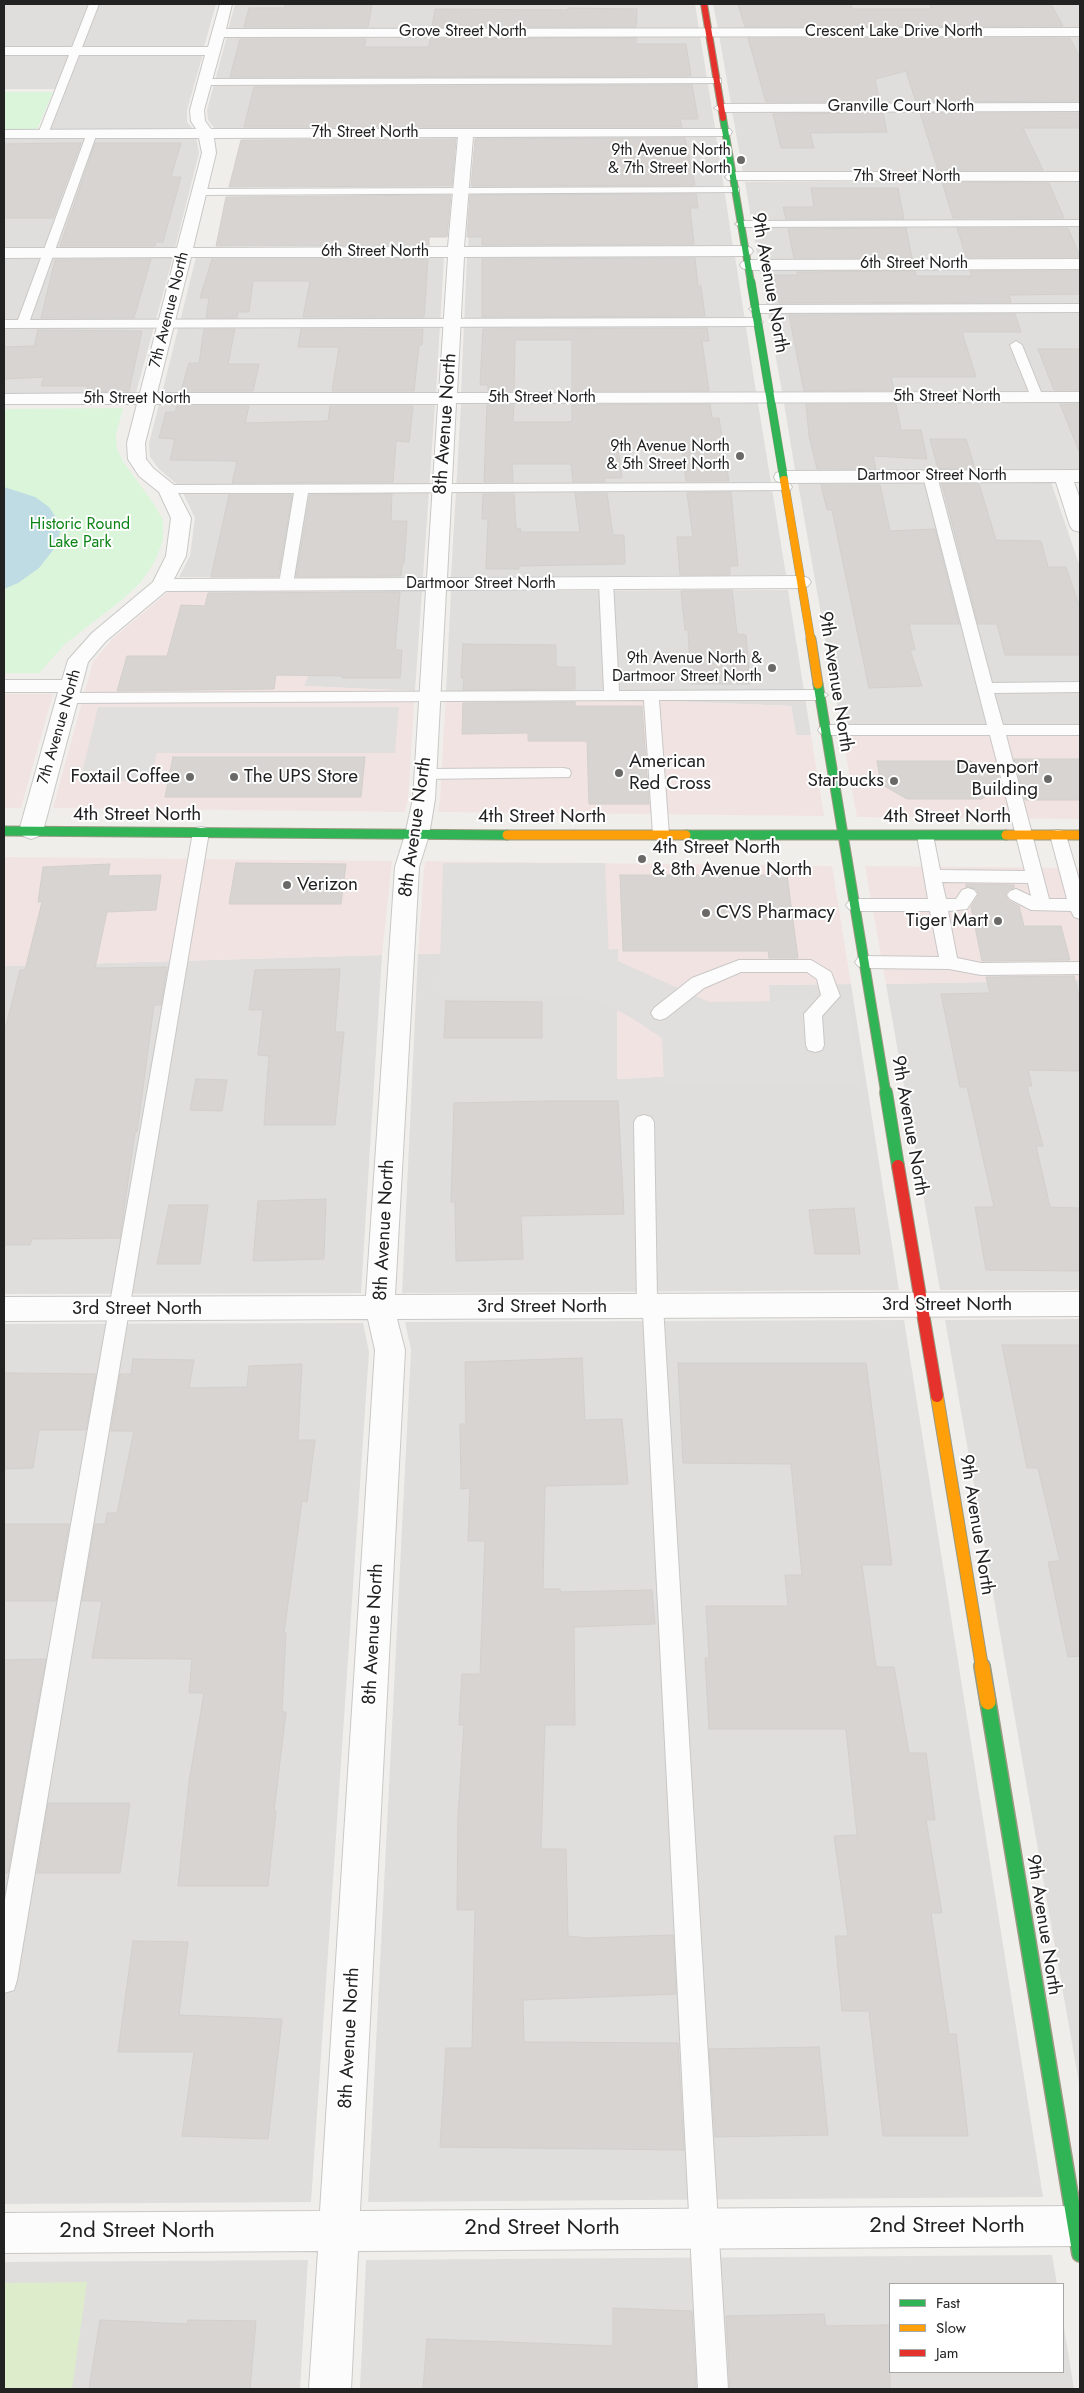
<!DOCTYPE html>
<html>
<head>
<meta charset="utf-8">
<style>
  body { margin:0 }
  #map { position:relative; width:1084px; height:2393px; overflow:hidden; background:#f0eeeb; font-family:Jost,sans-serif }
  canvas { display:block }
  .frame { position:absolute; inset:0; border:5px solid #222; pointer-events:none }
  .legend { position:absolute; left:889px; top:2283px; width:175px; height:90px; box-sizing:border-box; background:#fff; border:1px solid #a7a7a7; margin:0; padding:6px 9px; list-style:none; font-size:15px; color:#222 }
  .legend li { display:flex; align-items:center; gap:10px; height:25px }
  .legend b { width:25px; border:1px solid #a7a7a7 }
</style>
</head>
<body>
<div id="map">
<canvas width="1084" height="2393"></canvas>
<div class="frame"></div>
<ul class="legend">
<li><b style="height:6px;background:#30b455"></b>Fast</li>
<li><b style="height:6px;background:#ff9f0a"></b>Slow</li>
<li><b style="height:6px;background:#e5322d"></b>Jam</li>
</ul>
</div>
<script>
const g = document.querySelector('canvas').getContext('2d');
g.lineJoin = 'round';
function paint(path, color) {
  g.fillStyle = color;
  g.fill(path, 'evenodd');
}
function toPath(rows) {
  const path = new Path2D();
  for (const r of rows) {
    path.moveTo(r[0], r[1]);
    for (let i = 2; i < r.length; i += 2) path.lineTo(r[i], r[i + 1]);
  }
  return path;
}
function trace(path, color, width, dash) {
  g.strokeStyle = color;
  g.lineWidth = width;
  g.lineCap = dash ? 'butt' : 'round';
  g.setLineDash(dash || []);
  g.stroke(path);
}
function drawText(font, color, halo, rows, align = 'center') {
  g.font = font + ' Jost,sans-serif';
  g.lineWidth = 4;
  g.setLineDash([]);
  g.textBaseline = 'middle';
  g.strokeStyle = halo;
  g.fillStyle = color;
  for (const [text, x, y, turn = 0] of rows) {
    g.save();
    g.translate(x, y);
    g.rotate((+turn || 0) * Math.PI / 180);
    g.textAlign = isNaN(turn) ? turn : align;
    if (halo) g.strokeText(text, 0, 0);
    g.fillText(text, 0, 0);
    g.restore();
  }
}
paint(toPath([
  [4,4,216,4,204,47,4,47],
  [235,4,695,4,699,29,228,30],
  [713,4,1080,4,1080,29,718,29],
  [700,35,715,128,215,129,208,120,207,110,227,36],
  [719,35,1080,35,1080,103,731,104],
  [4,54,203,54,187,110,187,122,193,129,44,130,61,92,54,89,4,89],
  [1080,110,1080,172,743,173,732,111],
  [476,136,716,136,733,247,468,247],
  [196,137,199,153,175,248,4,249,4,138],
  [1080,181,1080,259,758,260,745,182],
  [735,256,756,392,461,393,467,257],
  [173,257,136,393,4,394,4,258],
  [196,257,444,257,436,393,162,393],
  [760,269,1080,269,1080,391,782,392],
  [1080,402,1080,470,795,470,784,403],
  [758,403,786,575,451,577,461,404],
  [435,404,423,577,179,577,190,556,195,518,180,487,159,469,150,457,149,443,159,405],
  [1051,482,1080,567,1080,728,842,734,798,483],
  [788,590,811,735,796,735,791,706,446,692,451,591],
  [340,591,422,591,415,691,304,686],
  [618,949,617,1079,771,1071,769,985,851,984,899,1290,402,1293,418,954],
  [382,955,361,1293,4,1294,4,966],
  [1080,980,1080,1290,940,1290,886,984],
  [1080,1319,1080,2089,945,1320],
  [904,1320,1043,2197,368,2202,411,1350,405,1322],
  [363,1323,369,1352,311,2202,4,2204,4,1324],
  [1052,2255,1057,2284,890,2284,890,2372,1063,2372,1063,2321,1074,2389,360,2389,366,2260],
  [308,2260,300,2389,4,2389,4,2262]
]), '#dfdedc');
paint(toPath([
  [340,591,304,686,415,691,408,799,405,812,53,808,93,662,112,639,168,592],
  [446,692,791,706,796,735,811,735,824,816,438,812,440,800],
  [4,694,53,694,21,808,4,808],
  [1080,728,1080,819,857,817,842,734],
  [4,857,392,861,382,955,4,966],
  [426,861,832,866,851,984,769,985,771,1071,617,1079,618,949,418,954,424,868],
  [865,866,1080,868,1080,980,886,984]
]), '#f1e3e1');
paint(toPath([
  [87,2282,72,2389,4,2389,4,2283]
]), '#ddeccb');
paint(toPath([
  [4,92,53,92,37,129,4,129],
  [123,408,116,435,117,449,124,463,154,504,163,520,163,540,155,561,141,582,123,599,65,644,39,673,4,673,4,409]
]), '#daf5da');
paint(toPath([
  [98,707,399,707,395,753,157,753,150,781,80,781],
  [443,863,605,863,609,957,709,1002,849,1000,860,1085,664,1085,662,1038,635,1020,603,1002,559,994,439,996]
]), '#e0dfde');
paint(toPath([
  [4,487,35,497,49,507,57,519,60,532,57,545,39,568,18,583,4,589]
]), '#bfdbe3');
const building = toPath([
  [286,4,372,4,368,27,244,27,249,8,285,8,286,4],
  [738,4,851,4,852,9,932,9,929,4,1051,4,1063,26,745,27,738,4],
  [568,8,637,9,636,27,432,27,435,9,568,10,568,8],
  [636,38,636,44,686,44,691,76,230,77,240,39,366,39,364,47,429,47,430,39,636,38],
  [748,38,1070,38,1080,58,1080,101,916,102,906,71,875,79,880,102,766,102,748,38],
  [692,85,698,119,680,119,682,127,244,127,254,87,692,85],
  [883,113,887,132,810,133,814,148,781,148,773,114,883,113],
  [920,113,1080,113,1080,128,1023,128,1043,170,938,170,920,113],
  [685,138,695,185,471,186,475,139,685,138],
  [456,139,452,186,229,187,241,140,456,139],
  [67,143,81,143,53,218,4,218,4,144,67,143],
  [95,143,181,143,171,177,181,177,163,242,156,242,155,246,60,246,95,143],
  [942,182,1049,183,1064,218,953,218,942,182],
  [811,188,898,188,904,219,786,219,783,207,814,207,811,188],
  [696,194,698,208,690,208,694,244,482,245,482,237,467,237,470,195,696,194],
  [451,195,447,237,429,237,429,245,216,246,226,197,451,195],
  [906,228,912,258,794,258,788,229,906,228],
  [957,228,1068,228,1080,257,966,257,957,228],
  [695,258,698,286,701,286,705,316,482,317,482,259,695,258],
  [151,259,134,318,41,318,55,260,151,259],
  [212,259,428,259,424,317,303,317,310,281,253,281,249,312,238,312,237,318,206,318,209,298,200,298,212,259],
  [915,271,916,276,972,276,970,271,1080,271,1080,294,1009,295,1011,302,779,303,774,275,798,275,797,272,915,271],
  [1015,314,1021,332,962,332,976,377,891,377,894,390,804,391,789,315,1015,314],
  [707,328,709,341,702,341,709,391,572,391,572,340,515,340,514,391,488,391,488,385,480,385,483,329,707,328],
  [204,329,235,329,228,364,259,364,253,391,181,391,189,363,199,363,204,329],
  [301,329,423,329,422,345,419,345,414,391,332,391,339,347,298,347,301,329],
  [38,330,142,331,129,391,86,392,88,386,41,386,44,377,4,379,4,347,34,346,38,330],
  [1038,349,1080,349,1080,390,1054,390,1038,349],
  [710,404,712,418,719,418,729,481,686,481,682,449,618,449,622,478,604,478,605,482,573,482,571,464,512,464,513,482,484,482,487,405,514,405,513,422,568,422,572,421,572,405,710,404],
  [806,404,896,404,901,430,921,430,927,459,873,456,876,469,817,469,809,436,806,404],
  [1060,404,1080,404,1080,451,1079,451,1060,404],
  [177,406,249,406,245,423,328,421,330,406,413,406,409,442,396,441,393,482,232,483,237,461,170,460,175,439,159,438,166,412,175,412,177,406],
  [930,439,966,439,975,468,938,469,930,439],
  [942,484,979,484,996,540,1041,541,1048,567,1066,567,1080,608,1080,655,1005,655,997,624,978,624,942,484],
  [821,485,880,485,890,531,935,529,959,624,909,624,915,650,910,650,922,686,869,688,832,510,827,510,821,485],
  [731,492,738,566,730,566,730,575,680,575,677,537,693,537,687,493,731,492],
  [575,493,607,493,613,535,624,535,625,564,519,566,519,569,486,569,488,519,482,519,483,494,514,494,516,528,521,529,520,532,580,532,575,493],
  [392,494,391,521,407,521,404,564,402,564,401,576,296,577,310,495,392,494],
  [229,495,292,495,278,577,211,577,229,495],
  [732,590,737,634,746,635,750,684,691,684,688,630,685,630,681,591,732,590],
  [400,592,395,650,402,650,400,678,342,678,343,676,276,675,274,689,117,691,127,656,167,656,181,605,205,606,208,593,400,592],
  [463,644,556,645,556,667,575,667,575,689,463,690,464,678,461,678,463,644],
  [575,702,575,706,642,706,649,804,589,804,587,741,528,741,528,733,462,734,463,703,575,702],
  [173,757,365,757,361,797,165,797,173,757],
  [1014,759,1080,759,1080,800,1025,800,1014,759],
  [877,761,971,761,998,775,1001,784,982,799,907,799,881,784,877,761],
  [236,863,346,864,341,904,229,904,236,863],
  [110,864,108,876,161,875,156,910,107,912,95,968,167,967,161,1005,154,1005,137,1132,135,1132,120,1238,32,1239,30,1245,4,1245,4,1034,20,970,25,970,42,902,38,902,43,867,110,864],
  [620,875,787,875,798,958,769,958,768,951,623,951,620,875],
  [966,884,1014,885,1014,888,1008,890,1005,895,1009,901,1019,906,1024,926,1061,926,1070,960,982,961,971,907,979,894,976,889,966,887,966,884],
  [340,969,335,1032,344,1032,335,1125,264,1125,269,1056,258,1055,263,1010,249,1010,255,970,340,969],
  [1074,976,1080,1000,1080,1071,1028,1070,1032,1086,1027,1086,1043,1146,1036,1146,1050,1207,1080,1208,1080,1271,986,1270,975,1207,994,1207,967,1087,960,1087,941,994,990,993,986,977,1074,976],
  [446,1001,542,1002,542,1038,444,1038,446,1001],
  [196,1079,227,1080,222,1111,190,1110,196,1079],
  [552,1101,618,1101,624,1214,521,1216,523,1259,456,1261,455,1202,451,1202,454,1103,552,1101],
  [326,1199,324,1259,253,1261,258,1201,326,1199],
  [169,1205,208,1205,200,1264,157,1264,169,1205],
  [854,1208,860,1254,815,1254,809,1210,854,1208],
  [1002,1345,1080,1345,1080,1656,1068,1657,1048,1562,1060,1561,1038,1468,1027,1468,1002,1345],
  [582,1358,585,1420,622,1419,628,1484,545,1486,543,1589,560,1589,561,1592,652,1590,655,1624,574,1627,575,1725,545,1725,541,1849,566,1849,568,1936,587,1938,673,1935,676,1994,523,2000,524,2042,678,2043,684,2150,440,2147,446,2048,472,2048,475,1910,457,1910,458,1816,464,1725,459,1725,462,1674,480,1674,485,1541,468,1541,470,1488,461,1489,460,1424,466,1424,465,1362,582,1358],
  [133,1359,194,1360,189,1388,247,1387,249,1366,302,1364,298,1440,315,1440,307,1502,302,1501,284,1633,286,1633,282,1712,286,1712,274,1811,276,1811,268,1886,178,1886,189,1782,204,1693,189,1693,192,1659,92,1658,102,1601,82,1601,95,1524,105,1524,107,1513,117,1513,134,1431,111,1431,120,1374,131,1374,133,1359],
  [678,1363,866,1363,892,1565,862,1565,876,1667,894,1667,909,1753,926,1753,935,1820,926,1820,942,1913,931,1913,949,2034,956,2034,968,2136,883,2136,869,2011,842,2011,835,1936,848,1936,834,1836,857,1835,846,1729,709,1729,705,1658,709,1658,706,1606,788,1606,785,1575,802,1575,791,1464,683,1463,678,1363],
  [4,1373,96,1374,86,1430,39,1430,33,1468,4,1469,4,1373],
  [4,1524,69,1524,56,1601,4,1601,4,1524],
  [46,1659,8,1873,4,1873,4,1660,46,1659],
  [48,1803,130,1803,120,1873,37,1873,48,1803],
  [133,1941,188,1942,179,2015,282,2019,268,2139,182,2136,194,2052,118,2052,133,1941],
  [819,2047,828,2135,715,2137,709,2049,819,2047],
  [613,2308,692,2311,696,2389,423,2389,427,2339,613,2346,613,2308],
  [824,2314,826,2326,890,2325,890,2389,730,2389,726,2316,824,2314],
  [100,2320,187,2324,188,2320,256,2321,250,2389,89,2389,100,2320]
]);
paint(building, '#d7d4d2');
trace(building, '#d3d0cc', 1);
const lane = toPath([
  [89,4,99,4,48,134,47,136,39,136,38,134,89,4],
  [717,78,721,79,721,83,204,85,199,82,204,79,717,78],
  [92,130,97,133,30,320,757,318,763,322,757,326,4,328,4,320,18,320,87,133,92,130],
  [735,187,739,188,739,192,200,195,194,192,200,189,735,187],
  [1080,220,1080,226,741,227,735,224,741,221,1080,220],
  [1080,304,1080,312,755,313,749,309,755,305,1080,304],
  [1016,341,1022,345,1043,397,1042,400,1032,400,1031,397,1010,345,1016,341],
  [930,472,937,476,992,683,1080,682,1080,692,994,693,1003,725,1080,725,1080,735,1006,735,1049,899,1067,899,1050,835,1052,831,1058,830,1064,831,1066,835,1080,883,1080,919,1074,917,1071,911,1031,910,1010,899,1007,895,1010,891,1016,889,1031,896,1028,883,942,882,946,899,956,899,962,890,968,888,974,890,977,894,967,909,948,911,957,958,981,963,1080,962,1080,974,981,975,949,969,864,968,858,966,855,962,858,958,864,956,939,957,930,911,855,911,849,909,846,905,849,901,855,899,928,899,917,835,919,831,931,831,933,835,940,870,1025,871,990,735,826,735,820,733,818,730,820,727,826,725,987,725,923,476,930,472],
  [785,483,790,484,792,487,790,490,308,493,293,584,286,588,279,584,294,493,167,493,160,489,167,485,785,483],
  [606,579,613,583,619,691,820,690,828,695,820,700,659,700,669,835,667,839,661,840,655,839,653,835,644,700,67,703,59,698,67,693,604,691,599,583,606,579],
  [563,768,569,769,571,773,569,777,425,779,419,778,417,774,419,770,425,769,563,768],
  [201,827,207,828,209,832,17,1980,14,1990,4,1993,4,1905,193,832,195,828,201,827],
  [739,960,811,960,831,972,840,996,822,1016,824,1045,822,1050,815,1052,808,1050,806,1045,804,1014,821,995,817,979,807,972,741,972,704,988,666,1018,660,1020,654,1018,651,1013,654,1008,692,978,739,960],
  [644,1115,651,1117,654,1122,657,1299,663,1306,728,2389,698,2389,643,1313,640,1312,637,1306,634,1122,637,1117,644,1115]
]);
const street = toPath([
  [220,4,232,4,226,29,1080,28,1080,36,224,37,204,110,205,121,211,129,730,129,732,132,730,135,725,136,473,137,464,247,745,246,751,248,753,251,751,254,745,256,464,257,457,393,1080,392,1080,402,456,403,447,578,801,576,808,578,811,582,808,586,801,588,446,590,435,799,429,835,419,867,395,1295,1080,1292,1080,1316,397,1319,405,1350,360,2211,1080,2206,1080,2246,358,2251,351,2389,309,2389,318,2251,4,2253,4,2213,320,2211,375,1350,368,1319,4,1321,4,1297,366,1296,395,867,405,835,413,799,426,590,166,591,106,641,88,662,43,831,39,836,31,839,23,836,19,831,58,692,4,692,4,680,62,680,68,660,92,633,153,582,166,556,171,518,159,492,139,476,128,459,127,443,137,404,4,404,4,394,140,393,175,257,4,258,4,248,177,248,202,153,199,138,4,138,4,130,196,129,191,121,190,110,205,55,4,55,4,47,208,47,220,4],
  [458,137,448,247,193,248,216,153,214,138,458,137],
  [191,257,448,257,439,393,157,393,191,257],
  [155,404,438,404,427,578,174,579,186,556,191,518,174,485,153,468,146,459,145,443,155,404],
  [1080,103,1080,111,721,112,714,108,721,104,1080,103],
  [733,172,1080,172,1080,181,728,180,725,177,728,174,733,172],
  [1080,259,1080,269,748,270,742,268,740,265,742,262,748,260,1080,259],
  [1080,470,1080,482,1074,482,1080,499,1080,532,1073,530,1070,526,1056,482,783,483,776,481,774,477,776,473,783,471,1080,470]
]);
const fastFar4 = toPath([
  [723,118,751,283]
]);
const fastFar3 = toPath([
  [751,282,784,480]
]);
const fastFar2 = toPath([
  [818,684,886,1094],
  [4,831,507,835],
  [686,835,1006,835]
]);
const fastFar1 = toPath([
  [886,1092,898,1166]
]);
const fast = toPath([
  [988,1702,1080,2254]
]);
const slowFar3 = toPath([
  [784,480,811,641]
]);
const slowFar2 = toPath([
  [811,639,818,684],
  [507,835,686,835],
  [1006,835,1080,835]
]);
const slowFar1 = toPath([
  [937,1396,982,1667]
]);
const slow = toPath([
  [982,1666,988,1702]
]);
const jamFar1 = toPath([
  [704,4,723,118]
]);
const jam = toPath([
  [898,1166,937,1396]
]);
trace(lane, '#c9c8c7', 2);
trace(street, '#c9c8c7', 2);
trace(fastFar4, '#999a82', 8);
trace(fastFar3, '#999a82', 9);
trace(fastFar2, '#999a82', 11);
trace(fastFar1, '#999a82', 14);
trace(fast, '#999a82', 18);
trace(slowFar3, '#999a82', 9);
trace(slowFar2, '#999a82', 11);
trace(slowFar1, '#999a82', 14);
trace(slow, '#999a82', 18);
trace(jamFar1, '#999a82', 8);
trace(jam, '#999a82', 14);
paint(lane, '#fdfcfc');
paint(street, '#fdfcfc');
trace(fastFar4, '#30b455', 6);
trace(fastFar3, '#30b455', 8);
trace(fastFar2, '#30b455', 9);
trace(fastFar1, '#30b455', 12);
trace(fast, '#30b455', 15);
trace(slowFar3, '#ff9f0a', 8);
trace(slowFar2, '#ff9f0a', 9);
trace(slowFar1, '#ff9f0a', 12);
trace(slow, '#ff9f0a', 15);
trace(jamFar1, '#e5322d', 6);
trace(jam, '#e5322d', 12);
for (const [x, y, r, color] of [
  [741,160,5,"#6a6968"],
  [740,456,5,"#6a6968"],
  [772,668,5,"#6a6968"],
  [619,773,5,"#6a6968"],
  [190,777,5,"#6a6968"],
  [234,777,5,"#6a6968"],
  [1048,779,5,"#6a6968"],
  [894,781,5,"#6a6968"],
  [642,859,5,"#6a6968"],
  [287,885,5,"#6a6968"],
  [706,913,5,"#6a6968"],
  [998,921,5,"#6a6968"]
]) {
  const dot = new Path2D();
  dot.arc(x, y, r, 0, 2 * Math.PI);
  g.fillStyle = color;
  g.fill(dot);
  trace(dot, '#fff', 2);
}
drawText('16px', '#222', '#fff', [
  ["Grove Street North",463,32],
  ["Crescent Lake Drive North",894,32],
  ["Granville Court North",901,107],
  ["7th Street North",365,133],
  ["7th Street North",907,177],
  ["6th Street North",375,252],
  ["6th Street North",914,264],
  ["7th Avenue North",170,310,-76],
  ["5th Street North",947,397],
  ["5th Street North",542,398],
  ["5th Street North",137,399],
  ["Dartmoor Street North",932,476],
  ["Dartmoor Street North",481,584],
  ["7th Avenue North",60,727,-74]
]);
drawText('16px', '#222', '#fff', [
  ["9th Avenue North",731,151],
  ["& 7th Street North",731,169],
  ["9th Avenue North",730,447],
  ["& 5th Street North",730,465],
  ["9th Avenue North &",762,659],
  ["Dartmoor Street North",762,677]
], 'right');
drawText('16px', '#0c8416', '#fff', [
  ["Historic Round",80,525],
  ["Lake Park",80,543]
]);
drawText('19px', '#222', '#fff', [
  ["9th Avenue North",769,283,80],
  ["8th Avenue North",446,424,-86],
  ["9th Avenue North",835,682,81],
  ["4th Street North",137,815],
  ["4th Street North",542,817],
  ["4th Street North",947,817],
  ["8th Avenue North",416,827,-82],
  ["9th Avenue North",909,1126,80],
  ["8th Avenue North",385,1230,-87],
  ["3rd Street North",947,1305],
  ["3rd Street North",542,1307],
  ["3rd Street North",137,1309],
  ["9th Avenue North",976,1525,81],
  ["8th Avenue North",374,1634,-87],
  ["9th Avenue North",1043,1925,81],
  ["8th Avenue North",350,2038,-87]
]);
drawText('19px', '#222', '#fff', [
  ["American",629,762],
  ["Red Cross",629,784],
  ["Davenport",1038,768,"right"],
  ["Building",1038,790,"right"],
  ["Foxtail Coffee",180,777,"right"],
  ["The UPS Store",244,777],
  ["Starbucks",884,781,"right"],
  ["4th Street North",652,848],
  ["& 8th Avenue North",652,870],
  ["Verizon",297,885],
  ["CVS Pharmacy",716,913],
  ["Tiger Mart",988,921,"right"]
], 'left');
drawText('22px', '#222', '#fff', [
  ["2nd Street North",947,2227],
  ["2nd Street North",542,2229],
  ["2nd Street North",137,2232]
]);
</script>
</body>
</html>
